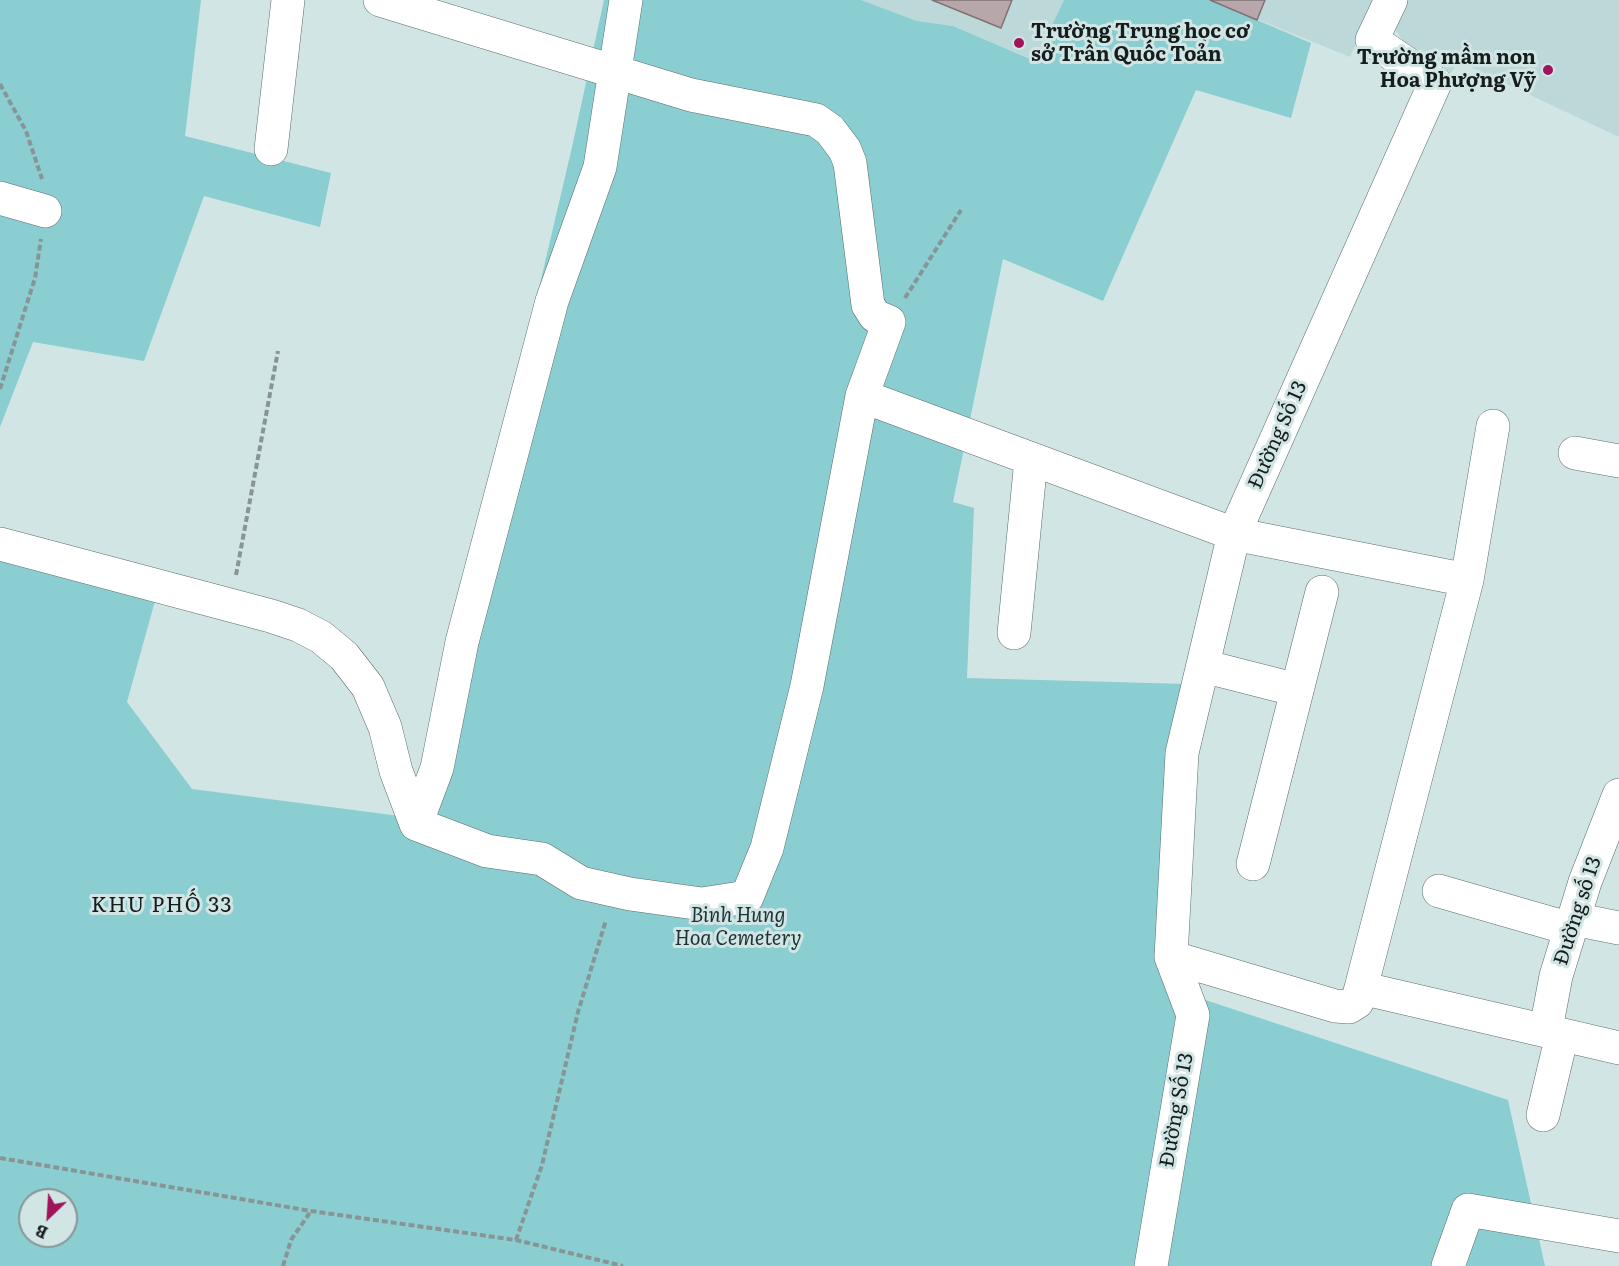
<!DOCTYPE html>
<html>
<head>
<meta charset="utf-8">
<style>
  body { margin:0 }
  #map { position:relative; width:1619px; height:1266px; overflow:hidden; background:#d2e5e5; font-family:Literata,serif }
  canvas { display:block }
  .north { position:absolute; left:18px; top:1188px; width:60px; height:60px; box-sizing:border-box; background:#d2e5e5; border:2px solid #879595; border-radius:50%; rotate:205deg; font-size:16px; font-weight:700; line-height:24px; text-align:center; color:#161d1d }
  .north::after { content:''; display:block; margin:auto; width:21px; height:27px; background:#a1135b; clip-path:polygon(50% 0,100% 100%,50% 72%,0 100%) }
</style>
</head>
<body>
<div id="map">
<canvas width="1619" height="1266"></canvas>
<div class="north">B</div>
</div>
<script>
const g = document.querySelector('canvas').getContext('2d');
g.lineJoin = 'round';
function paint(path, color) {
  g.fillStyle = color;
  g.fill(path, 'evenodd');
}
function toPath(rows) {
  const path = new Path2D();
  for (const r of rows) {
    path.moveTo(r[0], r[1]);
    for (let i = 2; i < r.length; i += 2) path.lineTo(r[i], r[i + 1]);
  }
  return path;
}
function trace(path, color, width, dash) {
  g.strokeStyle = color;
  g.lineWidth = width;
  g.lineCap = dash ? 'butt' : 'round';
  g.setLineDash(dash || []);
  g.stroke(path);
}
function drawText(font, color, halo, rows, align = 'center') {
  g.font = font + ' Literata,serif';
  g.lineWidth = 6;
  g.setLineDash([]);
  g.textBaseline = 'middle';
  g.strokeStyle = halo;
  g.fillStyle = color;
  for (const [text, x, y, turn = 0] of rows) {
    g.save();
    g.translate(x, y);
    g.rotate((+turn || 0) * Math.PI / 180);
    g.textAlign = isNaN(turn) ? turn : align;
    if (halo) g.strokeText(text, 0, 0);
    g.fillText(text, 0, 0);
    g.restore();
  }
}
paint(toPath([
  [861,0,1064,0,1036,61,953,26,917,21],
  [1210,0,1375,0,1350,57],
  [1399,0,1619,0,1619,137,1458,61,1448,79,1410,53,1394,27]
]), '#bdd8d9');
paint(toPath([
  [0,0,201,0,185,136,331,173,320,227,204,196,144,361,33,342,0,427],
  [604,0,861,0,917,21,953,26,1035,61,1064,0,1210,0,1311,43,1291,118,1196,90,1103,301,1003,259,953,502,974,508,967,678,1187,684,1166,987,1508,1100,1545,1266,0,1266,0,549,155,601,127,702,192,789,415,818,572,147],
  [30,1200,66,1200,66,1236,30,1236]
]), '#8aced1');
const building = toPath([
  [932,0,1012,0,1001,28,932,0],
  [1210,0,1265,0,1257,20,1210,0]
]);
paint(building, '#b7a7ab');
trace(building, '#807175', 1.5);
const minor = toPath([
  [271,149,288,0],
  [0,198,45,211],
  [862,396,1234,534,1435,83,1372,40,1391,0],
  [1493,426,1467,580,1361,988,1619,1048],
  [1575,453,1619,461],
  [0,544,271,616,298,625,321,637,344,656,368,687,385,727,396,771,416,824,487,851,542,859,581,883,630,894,702,904,747,897,767,848,807,686,862,396,889,322,875,316,868,305,850,163,845,150,830,130,816,120,691,95,380,0],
  [1014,633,1031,460],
  [1203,666,1297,690],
  [416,824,437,768,462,642,552,301,600,167,626,0],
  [1253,864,1322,592],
  [1439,891,1571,929],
  [1574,919,1619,928],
  [1361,988,1357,1002,1349,1007,1335,1006,1171,957,1182,753,1234,534,1467,580],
  [1546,1029,1556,976,1585,882,1619,795],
  [1543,1115,1562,1035],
  [1151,1266,1193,1015,1171,957],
  [1448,1266,1468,1210,1619,1236]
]);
trace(minor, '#5c6c6d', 34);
trace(toPath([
  [0,84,26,131,42,179],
  [905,298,961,210],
  [0,389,35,278,41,239],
  [236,575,278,351],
  [0,1158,311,1211,516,1240,623,1266],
  [516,1240,542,1165,578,1012,606,920],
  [283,1266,291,1240,311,1211]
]), '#879595', 4, [6, 3]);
trace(minor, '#fff', 33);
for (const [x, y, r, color] of [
  [1019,43,6,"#a1135b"],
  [1548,70,6,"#a1135b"]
]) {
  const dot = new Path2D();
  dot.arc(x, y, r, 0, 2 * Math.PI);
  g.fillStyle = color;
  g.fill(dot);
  trace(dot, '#d2e5e5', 2);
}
drawText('bold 20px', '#161d1d', '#d2e5e5', [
  ["Trường Trung học cơ",1031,32],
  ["sở Trần Quốc Toản",1031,55],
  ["Trường mầm non",1536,58,"right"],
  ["Hoa Phượng Vỹ",1536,81,"right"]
], 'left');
drawText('20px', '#161d1d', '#d2e5e5', [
  ["Đường Số 13",1278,435,-66],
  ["Đường số 13",1578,911,-72],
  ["Đường Số 13",1177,1110,-80]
]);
drawText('italic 20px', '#1c3233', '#d2e5e5', [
  ["Binh Hung",738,916],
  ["Hoa Cemetery",738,939]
]);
g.letterSpacing = '1.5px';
drawText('21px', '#161d1d', '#d2e5e5', [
  ["KHU PHỐ 33",162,906]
]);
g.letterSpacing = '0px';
</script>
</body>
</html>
